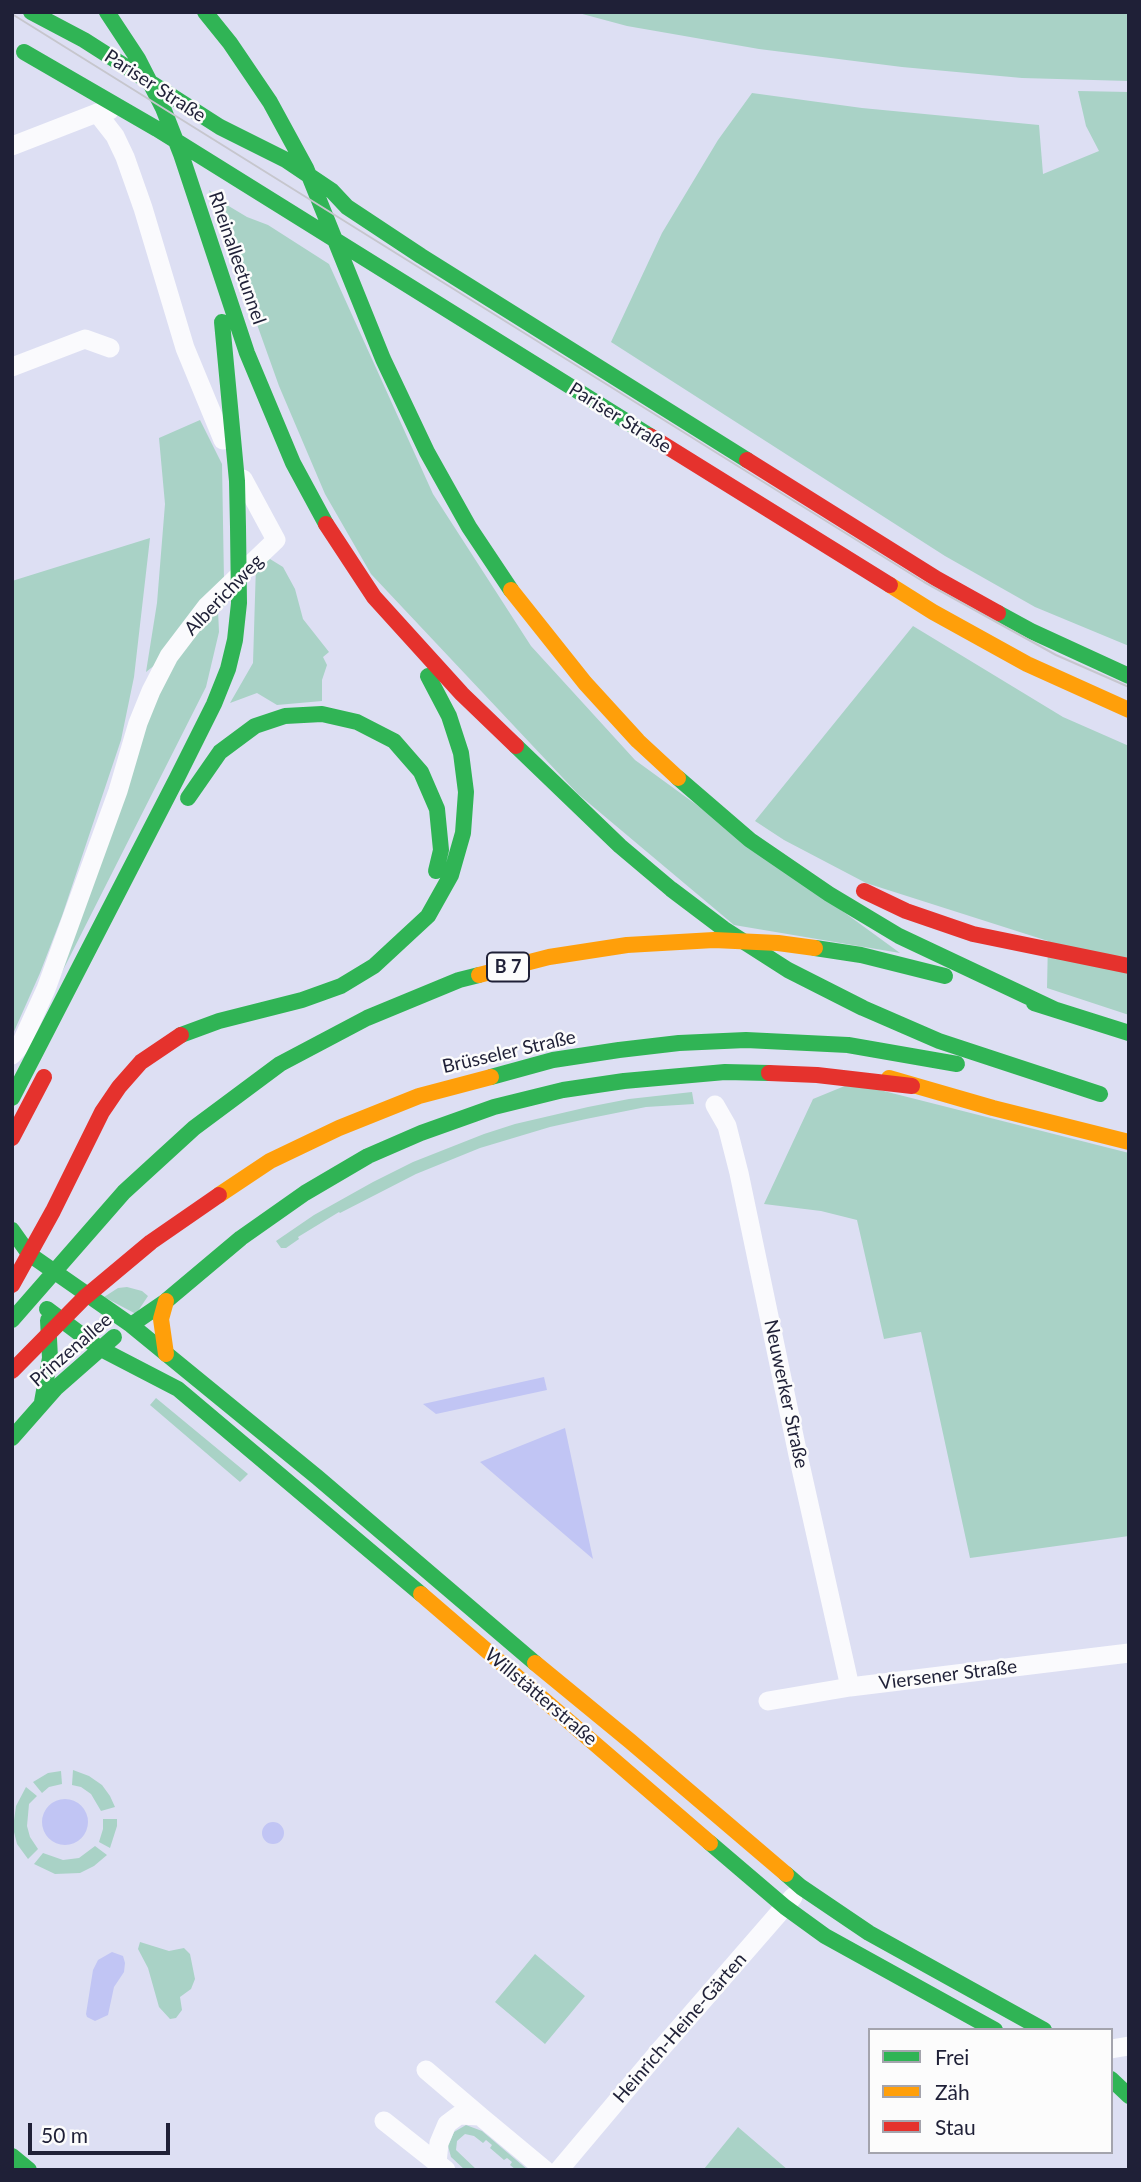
<!DOCTYPE html>
<html>
<head>
<meta charset="utf-8">
<style>
  body { margin:0 }
  #map { position:relative; width:1141px; height:2182px; overflow:hidden; background:#dddff3; font-family:Lato,sans-serif }
  canvas { display:block }
  .frame { position:absolute; inset:0; border:14px solid #1f2037; pointer-events:none }
  .legend { position:absolute; left:868px; top:2028px; width:245px; height:126px; box-sizing:border-box; background:#fcfcfc; border:2px solid #a4a4ad; margin:0; padding:9px 12px; list-style:none; font-size:21px; color:#1f2037 }
  .legend li { display:flex; align-items:center; gap:14px; height:35px }
  .legend b { width:35px; border:2px solid #a4a4ad }
  .scale { position:absolute; left:28px; top:2123px; width:142px; height:32px; box-sizing:border-box; border:4px solid #1f2037; border-top:0; padding-left:9px; font-size:21px; line-height:24px; white-space:nowrap; color:#1f2037; -webkit-text-stroke:5px #fcfcfc; paint-order:stroke }
</style>
</head>
<body>
<div id="map">
<canvas width="1141" height="2182"></canvas>
<div class="frame"></div>
<ul class="legend">
<li><b style="height:9px;background:#30b455"></b>Frei</li>
<li><b style="height:9px;background:#ff9f0a"></b>Zäh</li>
<li><b style="height:9px;background:#e5322d"></b>Stau</li>
</ul>
<div class="scale">50 m</div>
</div>
<script>
const g = document.querySelector('canvas').getContext('2d');
g.lineJoin = 'round';
function paint(path, color) {
  g.fillStyle = color;
  g.fill(path, 'evenodd');
}
function toPath(rows) {
  const path = new Path2D();
  for (const r of rows) {
    if (r.length === 3) {
      path.moveTo(r[0] + r[2], r[1]);
      path.arc(r[0], r[1], r[2], 0, 2 * Math.PI);
      continue;
    }
    path.moveTo(r[0], r[1]);
    for (let i = 2; i < r.length; i += 2) path.lineTo(r[i], r[i + 1]);
  }
  return path;
}
function trace(path, color, width, dash) {
  g.strokeStyle = color;
  g.lineWidth = width;
  g.lineCap = dash ? 'butt' : 'round';
  g.setLineDash(dash || []);
  g.stroke(path);
}
function drawText(font, color, halo, rows, align = 'center') {
  g.font = font + ' Lato,sans-serif';
  g.lineWidth = 5;
  g.setLineDash([]);
  g.textBaseline = 'middle';
  g.strokeStyle = halo;
  g.fillStyle = color;
  for (const [text, x, y, turn = 0] of rows) {
    g.save();
    g.translate(x, y);
    g.rotate((+turn || 0) * Math.PI / 180);
    g.textAlign = isNaN(turn) ? turn : align;
    if (halo) g.strokeText(text, 0, 0);
    g.fillText(text, 0, 0);
    g.restore();
  }
}
paint(toPath([
  [575,12,1129,12,1129,81,1022,78,902,67,759,49,627,26],
  [1078,91,1129,92,1129,646,1035,607,945,556,611,342,662,233,718,140,752,93,862,108,1039,125,1043,174,1099,151,1086,126],
  [209,190,227,205,247,217,268,225,329,264,433,494,531,646,635,760,900,953,734,925,578,794,371,574,325,494,279,386],
  [200,420,222,464,224,581,160,661,146,672,157,603,165,504,159,438],
  [150,538,134,677,121,740,62,916,40,973,12,1036,12,581],
  [270,559,283,567,295,589,303,619,329,652,323,657,327,665,322,680,322,701,277,705,257,693,230,703,253,663,256,565],
  [224,592,224,606,218,610,219,632,206,687,59,978,142,725,169,666],
  [913,626,1063,717,1129,746,1129,1015,1047,988,1048,941,866,883,784,840,755,821],
  [852,1083,1129,1153,1129,1536,970,1558,921,1332,884,1339,857,1220,821,1211,764,1204,813,1099],
  [692,1092,694,1104,646,1107,586,1119,550,1127,480,1148,416,1174,340,1213,339,1212,298,1237,299,1239,286,1248,281,1248,276,1241,314,1215,373,1182,413,1162,484,1134,515,1124,588,1107,629,1099],
  [127,1287,142,1291,148,1296,136,1314,104,1297,118,1288],
  [156,1398,248,1474,240,1482,150,1405],
  [73,1770,89,1776,102,1785,110,1796,115,1807,101,1811,91,1794,81,1787,72,1785],
  [61,1771,62,1784,49,1787,42,1793,33,1782,48,1773],
  [26,1787,37,1796,29,1804,27,1826,30,1837,38,1849,28,1859,17,1844,13,1828,16,1806],
  [103,1819,117,1819,117,1826,110,1848,99,1842,103,1829],
  [95,1846,107,1855,94,1866,80,1873,55,1874,34,1864,43,1853,63,1860,79,1858],
  [140,1942,169,1951,184,1948,190,1954,195,1979,191,1989,180,1997,182,2010,176,2018,170,2019,159,2007,148,1968,138,1949],
  [535,1954,585,1996,545,2044,495,2002],
  [466,2125,482,2131,528,2170,516,2170,510,2165,512,2162,507,2158,504,2160,490,2148,492,2145,486,2140,483,2143,474,2136,465,2134,457,2141,456,2150,477,2170,465,2170,451,2157,448,2146,454,2132],
  [738,2127,788,2170,704,2169]
]), '#a9d2c6');
paint(toPath([
  [544,1377,547,1390,436,1414,423,1404],
  [565,1428,593,1559,480,1462],
  [65,1822,23],
  [273,1833,11],
  [112,1952,123,1956,125,1963,124,1972,114,1987,108,2015,95,2021,87,2017,86,2014,93,1970,98,1960]
]), '#c1c5f4');
trace(toPath([
  [97,113,115,136,125,157,143,208,185,348,223,440],
  [12,146,97,113,110,110],
  [12,367,85,339,110,348],
  [12,1055,20,1046,46,989,118,791,138,723,151,691,169,656,207,606,276,540,243,479],
  [715,1105,727,1126,739,1173,798,1455,850,1687],
  [768,1701,850,1687,1129,1653],
  [1111,2049,1129,2046],
  [426,2070,480,2116],
  [384,2121,437,2163],
  [446,2170,437,2163,439,2143,447,2124,459,2115,480,2116,545,2170],
  [559,2170,660,2050,793,1897]
]), '#fafafd', 19);
trace(toPath([
  [31,12,84,40,220,127,286,160,332,191,347,207,421,256,747,460],
  [107,12,138,59,163,108,181,154,247,353,293,463,326,524],
  [205,12,230,43,270,102,306,168,383,359,427,452,469,527,511,590],
  [24,52,157,129,650,436],
  [998,613,1031,631,1129,676],
  [516,746,620,846,671,889,724,929,788,970,863,1008,939,1041,1100,1094],
  [678,778,750,840,829,894,899,936,1056,1010],
  [188,798,220,752,255,726,285,716,322,714,357,722,394,741,421,772,437,809,441,850,436,871],
  [815,948,861,955,945,976],
  [1034,1003,1129,1033],
  [181,1035,219,1021,302,1000,341,986,374,966,428,916,451,875,463,833,466,792,461,753,449,716,428,676],
  [491,1077,553,1060,619,1050,679,1043,746,1040,848,1045,957,1064],
  [12,1098,176,780,214,704,228,669,235,640,239,603,238,527,237,481,222,322],
  [12,1230,29,1254,131,1325,317,1477,535,1663],
  [47,1309,99,1348,178,1389,421,1594],
  [12,1320,124,1192,194,1128,280,1064,367,1018,459,980,479,975],
  [131,1325,166,1301,241,1238,305,1193,368,1156,421,1133,494,1107,563,1090,624,1081,725,1072,769,1073],
  [42,1402,50,1358,48,1320],
  [12,1438,56,1388,114,1337],
  [710,1843,785,1907,825,1936,995,2030],
  [786,1874,801,1887,869,1933,1044,2030],
  [1111,2079,1129,2096],
  [12,2156,29,2170]
]), '#30b455', 16);
trace(toPath([
  [890,585,933,612,1027,664,1129,710],
  [511,590,585,683,638,741,678,778],
  [479,975,549,957,627,945,714,940,778,943,815,948],
  [889,1078,993,1108,1129,1142],
  [219,1195,270,1161,339,1128,419,1096,491,1077],
  [166,1301,161,1319,166,1354],
  [421,1594,710,1843],
  [535,1663,630,1741,786,1874]
]), '#ff9f0a', 16);
trace(toPath([
  [650,436,890,585],
  [747,460,937,579,998,613],
  [326,524,374,597,462,694,516,746],
  [864,891,906,911,973,934,1129,966],
  [769,1073,817,1075,912,1086],
  [12,1138,44,1077],
  [12,1285,53,1211,102,1112,119,1087,141,1062,181,1035],
  [12,1371,84,1298,151,1242,219,1195]
]), '#e5322d', 16);
trace(toPath([
  [12,14,924,582,1056,655,1129,687]
]), '#c6c6cd', 2);
for (const [x, y, w] of [
  [508,967,42]
]) {
  const box = new Path2D();
  box.roundRect(x - w / 2, y - 14.5, w, 29, 5);
  g.fillStyle = '#fcfcfc';
  g.fill(box);
  trace(box, '#1f2037', 2);
}
drawText('bold 18px', '#1f2037', null, [
  ["B 7",508,967]
]);
drawText('19px', '#1f2037', '#fcfcfc', [
  ["Pariser Straße",155,86,33],
  ["Rheinalleetunnel",237,258,71],
  ["Pariser Straße",620,418,32],
  ["Alberichweg",224,595,-46],
  ["Brüsseler Straße",509,1052,-13],
  ["Prinzenallee",71,1350,-41],
  ["Neuwerker Straße",786,1394,78],
  ["Viersener Straße",948,1675,-7],
  ["Willstätterstraße",541,1697,40],
  ["Heinrich-Heine-Gärten",680,2028,-49]
]);
</script>
</body>
</html>
